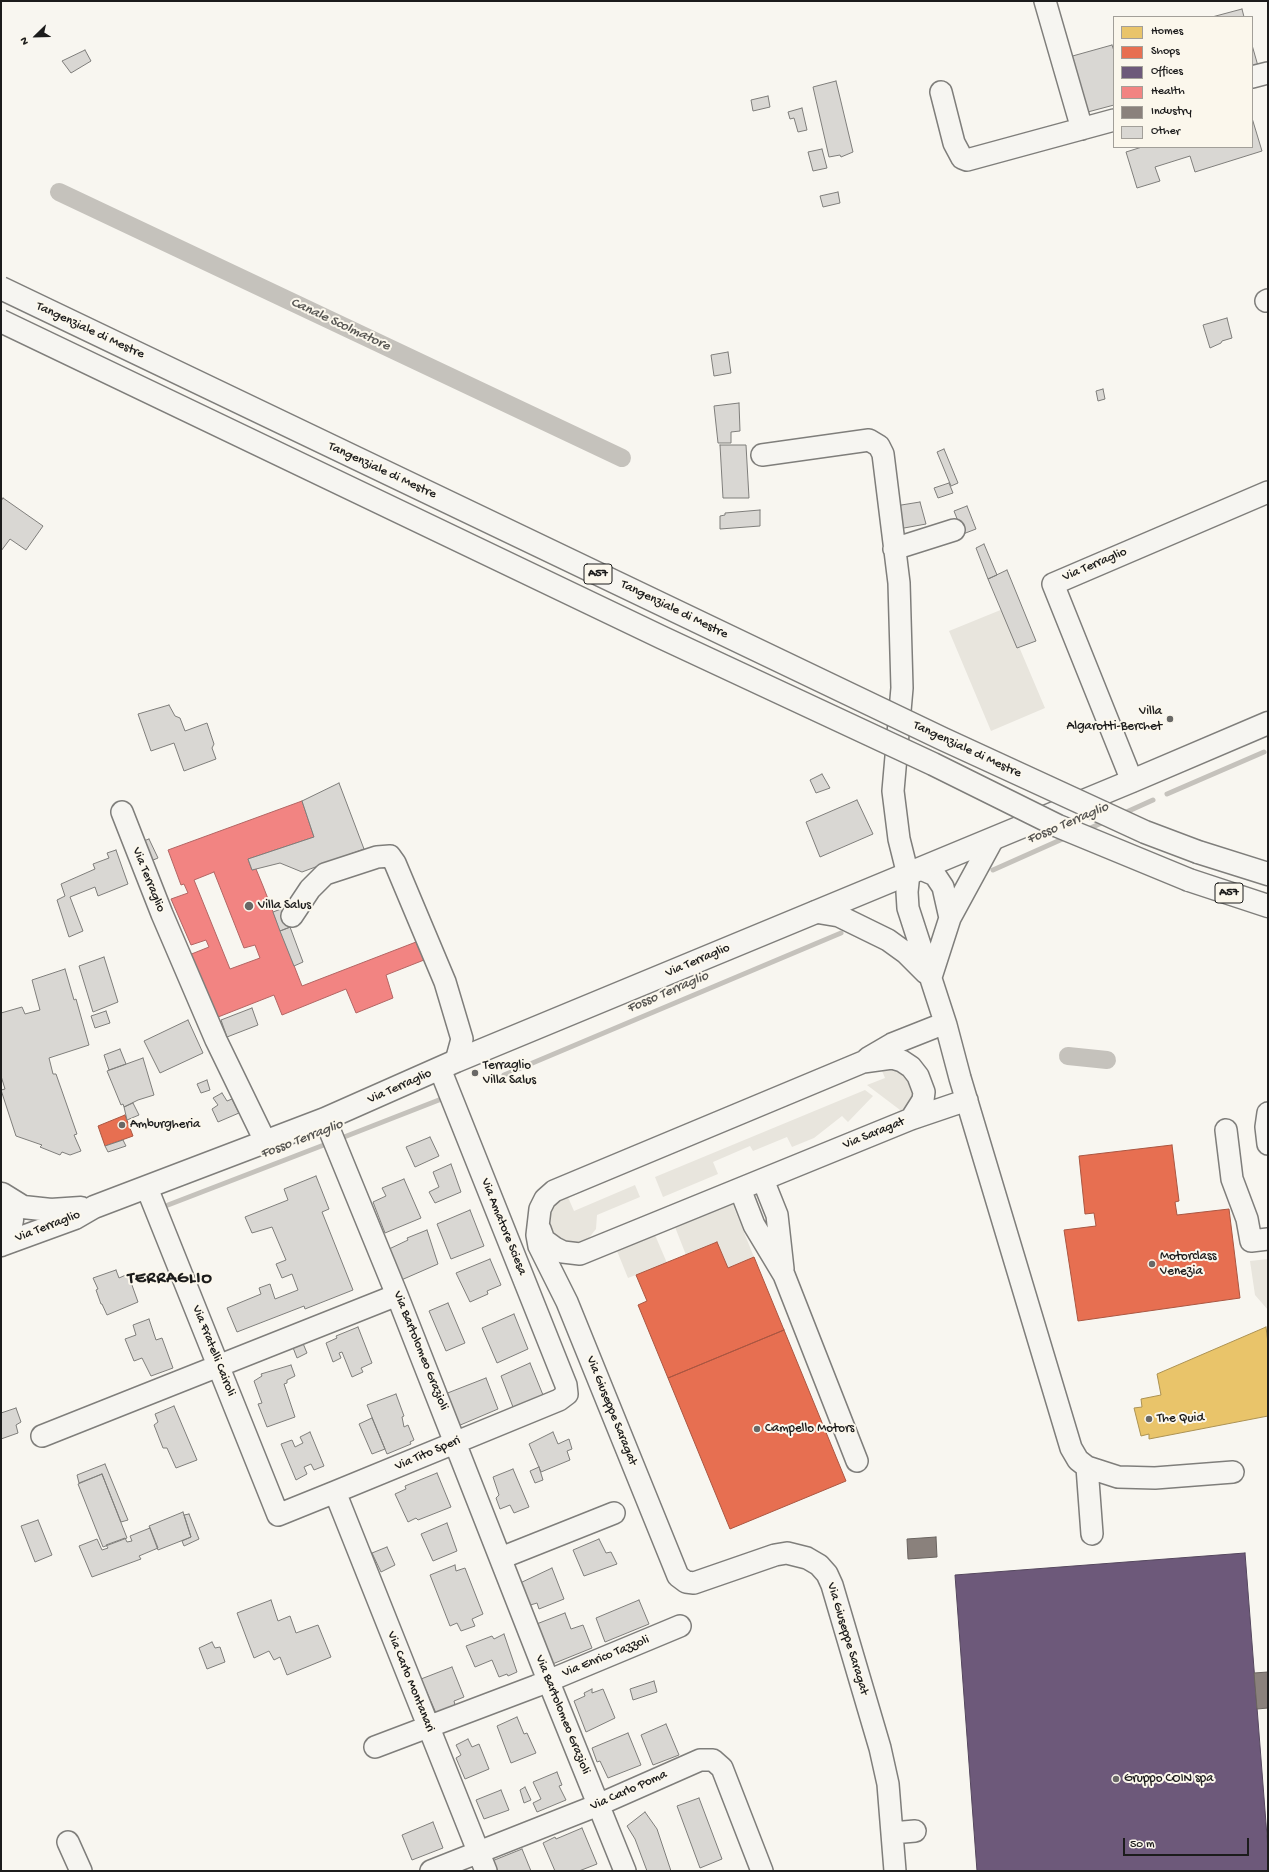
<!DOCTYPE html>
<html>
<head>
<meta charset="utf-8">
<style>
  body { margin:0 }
  #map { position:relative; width:1269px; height:1872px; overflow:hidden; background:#f8f6f0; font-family:"Gochi Hand",sans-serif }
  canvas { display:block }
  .frame { position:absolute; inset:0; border:2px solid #1c1c1c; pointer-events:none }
  .legend { position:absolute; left:1113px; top:16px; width:140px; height:132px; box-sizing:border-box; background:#fbf7ec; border:1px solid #a29f99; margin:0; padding:5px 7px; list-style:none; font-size:12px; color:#1c1c1c }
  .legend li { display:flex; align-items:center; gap:8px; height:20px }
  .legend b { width:20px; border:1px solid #a29f99 }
  .north { position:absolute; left:16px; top:16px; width:40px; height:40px; -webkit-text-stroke:3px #fbf7ec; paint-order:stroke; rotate:247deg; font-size:11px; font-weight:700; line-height:16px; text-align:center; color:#1c1c1c }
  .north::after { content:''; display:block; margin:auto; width:14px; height:18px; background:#1c1c1c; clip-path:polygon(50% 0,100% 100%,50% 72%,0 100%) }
  .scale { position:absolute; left:1123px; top:1838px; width:126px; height:18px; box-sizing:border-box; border:2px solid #1c1c1c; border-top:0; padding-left:5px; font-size:12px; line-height:14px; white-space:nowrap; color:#1c1c1c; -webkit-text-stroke:3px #fbf7ec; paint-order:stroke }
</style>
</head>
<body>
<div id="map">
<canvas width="1269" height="1872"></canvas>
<div class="frame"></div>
<ul class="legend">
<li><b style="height:11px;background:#e9c46a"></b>Homes</li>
<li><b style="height:11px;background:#e76f51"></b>Shops</li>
<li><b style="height:11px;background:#6d597a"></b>Offices</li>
<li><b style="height:11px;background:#f28482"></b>Health</li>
<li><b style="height:11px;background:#8a817c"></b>Industry</li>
<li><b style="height:11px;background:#d9d7d3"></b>Other</li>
</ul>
<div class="north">N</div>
<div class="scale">50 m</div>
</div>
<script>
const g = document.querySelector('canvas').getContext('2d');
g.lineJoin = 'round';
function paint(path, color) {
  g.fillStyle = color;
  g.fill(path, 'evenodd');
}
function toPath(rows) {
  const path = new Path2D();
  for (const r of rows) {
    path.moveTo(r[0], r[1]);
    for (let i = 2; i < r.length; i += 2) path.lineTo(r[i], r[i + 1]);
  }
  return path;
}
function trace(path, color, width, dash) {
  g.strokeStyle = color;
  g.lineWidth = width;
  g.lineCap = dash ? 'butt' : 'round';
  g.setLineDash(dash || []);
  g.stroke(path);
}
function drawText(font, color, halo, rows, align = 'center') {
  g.font = font + ' "Gochi Hand",sans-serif';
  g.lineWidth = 4;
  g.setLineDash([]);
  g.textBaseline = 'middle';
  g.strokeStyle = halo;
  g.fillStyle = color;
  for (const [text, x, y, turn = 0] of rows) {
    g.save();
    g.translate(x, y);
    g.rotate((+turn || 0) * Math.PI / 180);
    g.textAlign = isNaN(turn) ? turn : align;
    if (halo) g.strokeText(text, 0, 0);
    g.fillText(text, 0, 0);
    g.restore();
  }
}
paint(toPath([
  [1003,609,1045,708,991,731,949,631],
  [880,1066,904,1068,916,1092,904,1113,867,1085,885,1078],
  [865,1090,873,1096,848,1122,842,1116,814,1138,792,1147,787,1137,753,1151,750,1146,713,1162,718,1174,663,1197,655,1177],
  [635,1185,640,1197,597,1215,596,1229,588,1239,576,1245,564,1244,553,1236,547,1224,549,1212,555,1202,567,1195,574,1211],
  [732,1203,754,1257,728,1268,717,1242,686,1255,675,1227],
  [655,1235,667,1263,628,1278,617,1251],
  [1268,1259,1268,1310,1255,1295,1250,1261]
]), '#e8e5dd');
const homes = toPath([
  [1266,1327,1268,1343,1268,1416,1149,1439,1149,1434,1141,1436,1134,1408,1142,1407,1141,1399,1161,1395,1157,1374,1266,1327]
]);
paint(homes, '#e9c46a');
trace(homes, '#ac9253', 1);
const shops = toPath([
  [125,1115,133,1136,105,1146,98,1126,125,1115],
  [1172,1145,1179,1201,1175,1202,1177,1215,1229,1209,1240,1298,1078,1321,1064,1230,1096,1226,1094,1213,1085,1214,1079,1156,1172,1145],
  [717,1242,728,1268,754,1257,784,1330,668,1378,638,1305,647,1301,636,1275,717,1242],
  [784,1330,846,1481,730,1529,668,1378,784,1330]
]);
paint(shops, '#e76f51');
trace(shops, '#aa5641', 1);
const offices = toPath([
  [1245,1553,1268,1849,1268,1871,977,1871,955,1575,1245,1553]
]);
paint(offices, '#6d597a');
trace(offices, '#55475e', 1);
const health = toPath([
  [302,801,314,837,248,859,252,870,256,869,263,886,302,986,416,942,424,960,386,975,393,998,356,1013,346,989,282,1015,274,995,213,1019,184,957,209,947,206,940,191,945,171,899,188,893,184,884,181,885,168,850,302,801],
  [214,872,244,948,255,945,260,958,230,969,194,880,214,872]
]);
paint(health, '#f28482');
trace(health, '#b26563', 1);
const industry = toPath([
  [936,1537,937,1557,908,1559,907,1539,936,1537],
  [1268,1672,1268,1708,1257,1709,1254,1673,1268,1672]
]);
paint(industry, '#8a817c');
trace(industry, '#69635f', 1);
trace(toPath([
  [1167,794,1264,752],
  [1122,814,1153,800],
  [1086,830,1106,821],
  [993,870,1067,837],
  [504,1075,841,933],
  [339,1139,444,1098],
  [168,1205,329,1143]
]), '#c5c2bc', 5);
trace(toPath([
  [59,192,622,458],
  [1068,1056,1107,1060]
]), '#c5c2bc', 18);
const building = toPath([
  [1242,9,1244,17,1212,17,1242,9],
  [1112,45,1114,51,1114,105,1084,113,1069,57,1112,45],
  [1252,45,1258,66,1252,67,1252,45],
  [85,50,91,61,71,73,62,61,85,50],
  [836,81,853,152,841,157,840,155,829,157,813,87,836,81],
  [768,96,770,107,753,111,751,100,768,96],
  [802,108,807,130,798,132,794,118,790,119,788,112,802,108],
  [1252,118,1262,151,1195,172,1190,156,1155,167,1160,181,1137,188,1126,152,1142,147,1252,147,1252,118],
  [822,149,827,168,813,171,808,152,822,149],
  [838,192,840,203,823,207,820,196,838,192],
  [1227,318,1232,338,1222,341,1221,343,1210,348,1203,325,1227,318],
  [728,352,731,373,714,376,711,355,728,352],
  [1103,389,1105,399,1098,401,1096,391,1103,389],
  [739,403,740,431,731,432,731,443,718,443,714,406,739,403],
  [720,445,746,445,749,498,723,498,720,445],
  [944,449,958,483,951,486,937,452,944,449],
  [949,483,953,493,938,498,934,488,949,483],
  [3,498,43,526,26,550,10,539,1,551,1,501,3,498],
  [920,502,926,524,893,530,889,507,920,502],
  [967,506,976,529,963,534,954,511,967,506],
  [760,510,760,526,720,529,720,516,725,515,725,513,760,510],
  [984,544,997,575,988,579,976,548,984,544],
  [1007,570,1036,641,1017,648,988,579,1007,570],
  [169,705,175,716,180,718,185,731,207,723,214,744,212,748,216,759,184,771,174,743,151,751,138,714,169,705],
  [822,774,830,788,816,793,810,780,822,774],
  [339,783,364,849,302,872,280,863,252,870,248,859,314,837,302,801,339,783],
  [857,800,873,834,820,857,806,822,857,800],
  [149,839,158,858,146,863,138,843,149,839],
  [116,850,128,884,98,896,95,887,70,897,83,931,69,937,57,900,65,896,61,884,95,869,93,864,109,858,107,853,116,850],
  [289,906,296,925,280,931,273,912,289,906],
  [290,927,303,962,294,966,280,931,290,927],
  [104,957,118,1002,93,1012,79,966,104,957],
  [65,969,74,1000,76,999,89,1045,49,1058,53,1074,56,1074,77,1134,74,1135,81,1151,70,1155,62,1152,60,1155,40,1147,42,1145,16,1136,1,1090,5,1089,1,1076,1,1013,22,1007,25,1014,40,1010,32,980,65,969],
  [252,1008,258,1025,227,1037,221,1020,252,1008],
  [106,1011,110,1023,95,1028,91,1016,106,1011],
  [188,1020,203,1053,160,1073,144,1041,188,1020],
  [120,1049,126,1064,109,1070,104,1055,120,1049],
  [143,1058,154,1095,138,1100,124,1107,123,1104,121,1105,107,1071,143,1058],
  [207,1080,210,1090,201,1093,197,1084,207,1080],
  [222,1093,227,1101,232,1099,239,1113,218,1122,212,1109,218,1105,213,1098,222,1093],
  [133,1103,139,1115,127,1120,124,1107,133,1103],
  [430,1137,439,1156,415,1167,406,1147,430,1137],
  [123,1140,126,1146,108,1152,105,1146,123,1140],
  [451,1164,461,1192,435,1203,429,1192,439,1187,433,1172,451,1164],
  [316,1176,329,1209,322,1212,353,1290,305,1309,304,1306,237,1332,227,1308,261,1294,259,1288,270,1284,275,1299,298,1290,292,1274,282,1278,276,1264,286,1260,272,1227,252,1233,245,1217,288,1200,284,1189,316,1176],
  [404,1179,421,1218,385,1233,373,1202,386,1196,382,1188,404,1179],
  [470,1210,484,1246,451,1259,437,1224,470,1210],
  [427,1230,438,1264,399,1281,387,1250,408,1240,407,1238,427,1230],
  [490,1259,501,1285,487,1291,488,1294,470,1302,456,1273,490,1259],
  [116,1270,119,1278,128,1274,138,1302,107,1315,102,1304,101,1304,96,1290,98,1289,93,1278,116,1270],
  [448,1303,465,1343,446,1351,429,1311,448,1303],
  [514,1314,528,1349,497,1363,482,1328,514,1314],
  [149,1319,156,1340,162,1338,173,1368,151,1376,142,1358,134,1361,125,1339,136,1335,133,1325,149,1319],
  [358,1327,372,1363,361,1368,363,1372,352,1377,342,1352,339,1353,341,1358,333,1362,326,1343,337,1338,336,1336,358,1327],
  [302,1341,307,1353,297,1358,292,1345,302,1341],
  [530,1363,543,1395,513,1407,501,1376,530,1363],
  [291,1365,295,1376,287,1380,287,1383,284,1384,295,1417,267,1427,258,1404,262,1403,254,1381,262,1376,261,1374,291,1365],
  [486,1378,498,1409,458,1426,445,1394,486,1378],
  [396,1394,404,1416,402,1417,404,1427,408,1425,414,1440,410,1442,411,1444,387,1454,367,1405,396,1394],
  [174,1406,197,1460,176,1468,167,1448,163,1448,154,1425,158,1422,155,1414,174,1406],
  [16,1408,21,1422,16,1425,18,1433,1,1439,1,1413,16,1408],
  [372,1418,385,1449,372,1454,359,1424,372,1418],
  [310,1432,324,1466,314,1470,311,1464,304,1467,307,1474,296,1480,281,1444,292,1440,295,1447,303,1443,300,1437,310,1432],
  [553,1432,558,1444,569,1439,572,1449,567,1451,570,1460,541,1472,529,1444,553,1432],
  [105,1464,128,1520,121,1522,102,1474,79,1483,77,1475,105,1464],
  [539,1467,543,1480,535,1483,530,1471,539,1467],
  [513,1469,529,1507,514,1513,510,1505,500,1509,496,1498,499,1495,493,1477,513,1469],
  [437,1473,451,1507,418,1520,416,1518,408,1522,395,1494,406,1489,405,1486,437,1473],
  [102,1474,127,1538,103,1547,78,1484,102,1474],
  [183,1512,191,1537,158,1550,149,1526,183,1512],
  [189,1514,199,1539,184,1546,182,1541,191,1537,184,1515,189,1514],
  [38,1520,52,1555,35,1562,21,1526,38,1520],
  [447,1523,457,1551,433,1561,421,1534,447,1523],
  [150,1528,158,1548,139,1556,141,1559,92,1577,79,1546,97,1539,102,1550,108,1548,106,1545,125,1538,127,1542,132,1541,130,1536,150,1528],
  [599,1539,606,1553,611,1552,617,1564,584,1576,573,1550,599,1539],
  [387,1547,395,1565,381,1572,372,1553,387,1547],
  [455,1565,456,1571,465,1568,483,1614,472,1619,475,1626,461,1631,457,1623,450,1626,430,1575,455,1565],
  [552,1568,564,1599,539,1609,537,1603,527,1606,518,1584,552,1568],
  [271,1600,278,1621,290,1616,296,1633,318,1625,331,1657,287,1675,280,1657,274,1660,269,1651,254,1658,237,1613,271,1600],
  [639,1600,649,1624,605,1642,596,1618,639,1600],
  [565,1613,571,1629,583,1625,592,1648,550,1665,534,1625,565,1613],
  [504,1634,517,1672,508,1676,507,1674,499,1677,492,1660,475,1667,466,1646,492,1636,494,1639,504,1634],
  [212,1642,215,1648,220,1647,225,1662,207,1669,199,1648,212,1642],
  [452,1667,464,1697,454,1701,455,1705,436,1713,421,1679,452,1667],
  [654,1681,657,1692,633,1700,630,1689,654,1681],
  [592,1689,592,1693,603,1689,615,1718,586,1732,574,1701,585,1696,584,1693,592,1689],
  [517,1717,524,1734,527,1733,536,1753,511,1763,497,1726,517,1717],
  [666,1724,679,1755,653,1765,641,1735,666,1724],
  [628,1733,641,1765,608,1778,600,1761,597,1762,592,1748,628,1733],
  [468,1739,472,1747,479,1744,489,1769,465,1779,456,1758,461,1755,456,1745,468,1739],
  [557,1772,562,1785,559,1786,566,1800,537,1812,533,1803,541,1799,533,1782,557,1772],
  [525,1787,531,1800,524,1803,520,1790,525,1787],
  [501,1790,509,1810,484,1819,476,1800,501,1790],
  [699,1798,722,1859,700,1868,677,1806,699,1798],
  [645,1812,657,1829,671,1871,647,1871,635,1839,627,1826,645,1812],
  [433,1822,443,1848,412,1860,402,1835,433,1822],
  [582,1828,597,1864,579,1871,555,1871,543,1843,555,1837,556,1839,582,1828],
  [522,1849,531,1871,496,1871,492,1861,522,1849]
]);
paint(building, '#d9d7d3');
trace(building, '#7f7e7b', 1);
const minor = toPath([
  [1045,1,1082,129],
  [1252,77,1268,73],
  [941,92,954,143,962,158,967,160,1114,120],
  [1266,301,1268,300],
  [762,455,869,440,879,446,883,454,899,583,902,688,893,791,899,839,905,863,909,873,907,892,908,908,946,1025,960,1078,1071,1448,1078,1460,1087,1467,1118,1477,1155,1478,1233,1472],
  [894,549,954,530],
  [1132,781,1053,584,1268,492],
  [122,812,162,914,216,1040,266,1143],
  [921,869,935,875,943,887,950,918],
  [815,912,839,916,888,940,906,953,926,973],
  [292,916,310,889,325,874,377,857,390,856,395,863,445,982,462,1039,456,1061],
  [931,977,950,918,993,839],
  [868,1058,892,1044,935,1027,946,1025],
  [1268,1113,1266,1127,1268,1144],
  [325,1119,397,1295,548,1680,625,1871],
  [1226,1130,1232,1179,1247,1219,1251,1241,1268,1239],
  [763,1180,777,1215,783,1269],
  [147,1188,278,1515,335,1492,559,1400,567,1394,566,1385,440,1069],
  [740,1189,754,1225,784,1275,857,1461],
  [540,1229,544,1240,555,1248,563,1252,580,1254,911,1119,967,1100],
  [42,1436,397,1295],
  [1087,1467,1092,1534],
  [335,1492,486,1871],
  [501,1558,614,1513],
  [375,1747,536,1686,680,1626],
  [892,1833,915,1831],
  [68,1842,81,1871],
  [431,1871,598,1805,700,1760,713,1760,722,1768,762,1871],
  [895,1871,888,1784,880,1748,832,1585,827,1574,819,1565,807,1558,787,1553,775,1555,694,1583,686,1582,678,1576,567,1302,539,1246,537,1235,540,1209,545,1199,554,1191,863,1062,892,1058,902,1061,911,1067,918,1076,924,1092,923,1100,911,1119]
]);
const major = toPath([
  [1,1194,8,1203,12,1220,8,1236,1,1245],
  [2,1194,23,1207,51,1210,81,1208],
  [1,1245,75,1218,94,1207,325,1119,456,1061,1132,781,1268,723]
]);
const highway = toPath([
  [1198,852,1268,874],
  [1189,880,1268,906]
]);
trace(minor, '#7f7e7b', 24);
trace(major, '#7f7e7b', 25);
trace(highway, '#7f7e7b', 25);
trace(minor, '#f6f5f1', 21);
trace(major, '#f6f5f1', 22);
trace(highway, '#f6f5f1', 22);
const highwayBridge = toPath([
  [1,288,943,739,1145,832,1198,852],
  [1,321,663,638,933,764,1058,826,1189,880]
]);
trace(highwayBridge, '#7f7e7b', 25, []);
trace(highwayBridge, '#f6f5f1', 22);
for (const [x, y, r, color] of [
  [1170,719,4,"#696866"],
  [249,906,5,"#696866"],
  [475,1073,4,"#696866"],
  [122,1125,4,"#696866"],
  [1152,1264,4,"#696866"],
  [1149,1419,4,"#696866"],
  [757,1429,4,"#696866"],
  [1116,1779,4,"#696866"]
]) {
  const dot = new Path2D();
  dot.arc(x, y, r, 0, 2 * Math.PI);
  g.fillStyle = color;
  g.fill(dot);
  trace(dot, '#fbf7ec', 1.5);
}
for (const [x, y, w] of [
  [598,574,28],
  [1229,893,28]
]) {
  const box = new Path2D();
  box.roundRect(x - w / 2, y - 10, w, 20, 3);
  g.fillStyle = '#fbf7ec';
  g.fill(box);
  trace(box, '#1c1c1c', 1);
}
drawText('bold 12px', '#1c1c1c', null, [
  ["A57",598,574],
  ["A57",1229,893]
]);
drawText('13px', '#1c1c1c', '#fbf7ec', [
  ["Tangenziale di Mestre",90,331,25],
  ["Tangenziale di Mestre",382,471,25],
  ["Via Terraglio",1095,565,-23],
  ["Tangenziale di Mestre",674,610,26],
  ["Tangenziale di Mestre",967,750,25],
  ["Via Terraglio",148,880,68],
  ["Via Terraglio",698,961,-23],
  ["Via Terraglio",400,1087,-24],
  ["Via Saragat",874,1134,-22],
  ["Via Terraglio",48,1227,-21],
  ["Via Amatore Sciesa",503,1227,68],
  ["Via Fratelli Cairoli",213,1351,68],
  ["Via Bartolomeo Grazioli",420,1351,68],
  ["Via Giuseppe Saragat",611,1411,68],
  ["Via Tito Speri",428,1454,-23],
  ["Via Giuseppe Saragat",847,1639,73],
  ["Via Enrico Tazzoli",606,1657,-22],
  ["Via Carlo Montanari",410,1682,68],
  ["Via Bartolomeo Grazioli",562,1715,68],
  ["Via Carlo Poma",629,1791,-24]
]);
drawText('13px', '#1c1c1c', '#fbf7ec', [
  ["Villa",1162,712,"right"],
  ["Algarotti-Berchet",1162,727,"right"],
  ["Villa Salus",258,906],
  ["Terraglio",483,1066],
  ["Villa Salus",483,1081],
  ["Amburgheria",130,1125],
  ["Motorclass",1160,1257],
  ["Venezia",1160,1272],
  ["The Quid",1157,1419],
  ["Campello Motors",765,1429],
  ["Gruppo COIN spa",1124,1779]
], 'left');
drawText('italic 14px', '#575653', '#fbf7ec', [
  ["Canale Scolmatore",340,325,25],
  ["Fosso Terraglio",1068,824,-23],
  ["Fosso Terraglio",668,993,-23],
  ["Fosso Terraglio",302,1140,-21]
]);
g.letterSpacing = '1px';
drawText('bold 17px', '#1c1c1c', '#fbf7ec', [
  ["TERRAGLIO",170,1279]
]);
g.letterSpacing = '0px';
</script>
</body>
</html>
